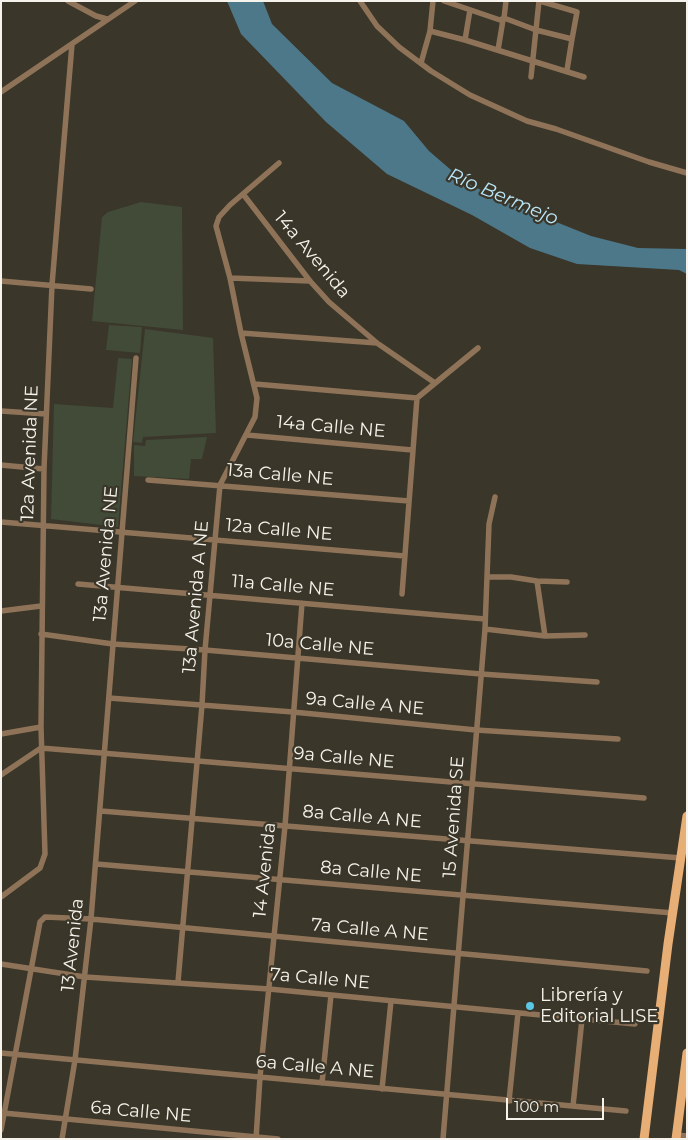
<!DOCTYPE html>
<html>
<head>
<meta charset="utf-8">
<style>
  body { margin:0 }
  #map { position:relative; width:688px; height:1140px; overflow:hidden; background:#3a3629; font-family:Montserrat,sans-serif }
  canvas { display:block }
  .frame { position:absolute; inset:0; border:2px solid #f5f3eb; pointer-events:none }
  .scale { position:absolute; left:506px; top:1098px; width:98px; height:22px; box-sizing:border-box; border:2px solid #f5f3eb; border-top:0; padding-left:6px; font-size:15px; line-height:18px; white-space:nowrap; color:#f5f3eb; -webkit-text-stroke:4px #3a3629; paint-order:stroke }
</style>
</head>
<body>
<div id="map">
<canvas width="688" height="1140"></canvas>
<div class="frame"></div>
<div class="scale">100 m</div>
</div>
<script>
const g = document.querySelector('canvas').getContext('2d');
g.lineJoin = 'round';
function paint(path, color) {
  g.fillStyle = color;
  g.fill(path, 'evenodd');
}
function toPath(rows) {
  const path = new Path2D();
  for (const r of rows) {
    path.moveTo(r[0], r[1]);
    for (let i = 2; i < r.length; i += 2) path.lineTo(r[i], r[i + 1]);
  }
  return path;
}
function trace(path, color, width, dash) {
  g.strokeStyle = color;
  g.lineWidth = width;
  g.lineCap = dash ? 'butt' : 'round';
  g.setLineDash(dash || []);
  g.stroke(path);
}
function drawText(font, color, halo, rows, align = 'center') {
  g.font = font + ' Montserrat,sans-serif';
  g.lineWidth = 4.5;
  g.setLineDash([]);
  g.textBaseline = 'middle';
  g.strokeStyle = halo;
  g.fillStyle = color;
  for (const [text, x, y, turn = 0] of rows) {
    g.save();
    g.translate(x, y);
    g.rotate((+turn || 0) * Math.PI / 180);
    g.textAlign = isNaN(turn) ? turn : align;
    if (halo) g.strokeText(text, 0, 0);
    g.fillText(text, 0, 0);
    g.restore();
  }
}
paint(toPath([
  [141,202,182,207,183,330,92,321,102,217,108,212],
  [109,325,142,327,140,353,106,350],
  [145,329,213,338,216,433,143,437,142,443,133,442],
  [118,358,132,359,118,527,51,519,54,404,113,408],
  [207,437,202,459,191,459,189,479,134,476,134,445,145,446,146,440]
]), '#414b38');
paint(toPath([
  [227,1,263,1,272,24,332,83,404,121,429,151,465,182,499,199,591,236,638,248,687,249,687,274,679,270,577,264,530,248,472,215,387,174,326,122,241,34]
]), '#4c788a');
trace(toPath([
  [68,1,96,16,107,19],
  [360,1,377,26,399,47,431,71,470,95,527,121,556,129,649,162,687,173],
  [444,1,500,20,504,18,506,1],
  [504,18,536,30,572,39,577,12,540,1],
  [430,31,465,40,584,77],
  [465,40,470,10],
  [498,50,503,20],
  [421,63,430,31,433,1],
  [567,70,572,39],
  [531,77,539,1],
  [1,92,135,1],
  [243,194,310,281,329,302,377,343,435,383],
  [230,278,310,281],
  [1,281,91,289],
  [241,333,377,343],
  [255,384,417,398],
  [1,411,46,414],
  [247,435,412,450],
  [1,465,44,469],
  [148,480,409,501],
  [1,522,405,556],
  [487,577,511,577,537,581,567,582],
  [537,581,545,636],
  [78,584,485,619],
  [402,594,417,398,478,348],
  [1,611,41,606],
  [485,629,545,636,585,635],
  [41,634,113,644,205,650,481,674,597,682],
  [109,698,293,712,476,730,618,739],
  [1,734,41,727],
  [1,775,41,748,644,798],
  [101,811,681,858],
  [96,864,673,913],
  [1,897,40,868,45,854,41,727,44,469,52,285,72,44],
  [1,964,85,977,269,989,635,1024],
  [178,982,202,705,205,650,220,485,255,417,257,398,241,333,230,278,216,226,219,217,230,205,279,163],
  [1,1053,626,1111],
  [322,1083,331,995],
  [382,1089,391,1001],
  [509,1101,518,1013],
  [573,1106,582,1019],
  [3,1113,278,1139],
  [1,1130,40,922,45,917,91,919,647,971],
  [676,1135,687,1136],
  [62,1139,75,1060,91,919,136,358],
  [256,1139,260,1077,285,826,302,603],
  [443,1139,485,629,489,524,495,497]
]), '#8f7358', 5.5);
trace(toPath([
  [644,1139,668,944,687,816],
  [676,1139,687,1053]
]), '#e7ae76', 9);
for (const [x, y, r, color] of [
  [530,1006,5,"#59c8e5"]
]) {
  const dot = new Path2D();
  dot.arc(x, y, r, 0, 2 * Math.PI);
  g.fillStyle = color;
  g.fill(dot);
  trace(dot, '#3a3629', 2);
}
drawText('18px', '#f5f3eb', '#3a3629', [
  ["14a Avenida",312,255,50],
  ["14a Calle NE",331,427,5],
  ["12a Avenida NE",30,453,-88],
  ["13a Calle NE",280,475,5],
  ["12a Calle NE",279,530,5],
  ["13a Avenida NE",106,554,-85],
  ["11a Calle NE",283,586,5],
  ["13a Avenida A NE",196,597,-85],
  ["10a Calle NE",320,645,5],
  ["9a Calle A NE",365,704,5],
  ["9a Calle NE",344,758,5],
  ["8a Calle A NE",362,817,5],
  ["15 Avenida SE",454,817,-86],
  ["14 Avenida",265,870,-84],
  ["8a Calle NE",371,872,5],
  ["7a Calle A NE",370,930,5],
  ["13 Avenida",73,945,-84],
  ["7a Calle NE",320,979,5],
  ["6a Calle A NE",315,1067,5],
  ["6a Calle NE",141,1112,5]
]);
drawText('18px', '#f5f3eb', '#3a3629', [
  ["Librería y",540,996],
  ["Editorial LISE",540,1017]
], 'left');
drawText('italic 19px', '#bbe6f8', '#3a3629', [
  ["Río Bermejo",503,197,23]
]);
</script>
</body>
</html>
